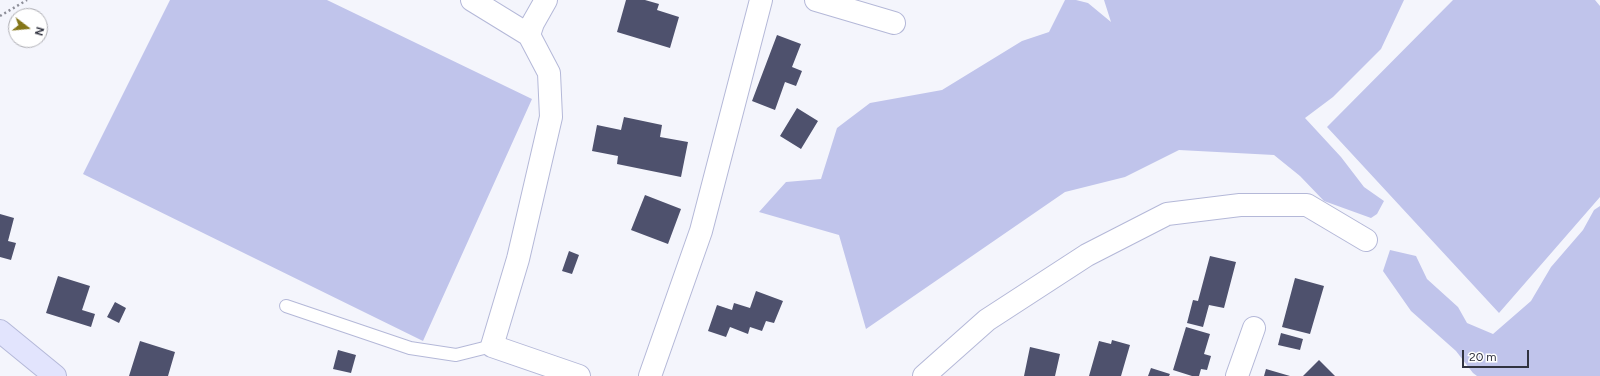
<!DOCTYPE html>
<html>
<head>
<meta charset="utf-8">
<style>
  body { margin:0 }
  #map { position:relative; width:1600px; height:376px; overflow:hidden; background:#f4f5fc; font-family:Figtree,sans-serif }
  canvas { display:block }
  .north { position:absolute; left:8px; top:8px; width:40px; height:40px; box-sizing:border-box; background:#fff; border:1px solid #adadb3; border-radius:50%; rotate:106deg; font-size:11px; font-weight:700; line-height:16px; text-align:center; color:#313340 }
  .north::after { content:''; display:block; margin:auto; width:14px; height:18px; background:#847517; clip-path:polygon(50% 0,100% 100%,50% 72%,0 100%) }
  .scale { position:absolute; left:1462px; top:350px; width:67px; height:18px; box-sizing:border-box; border:2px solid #313340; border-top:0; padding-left:5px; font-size:12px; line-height:14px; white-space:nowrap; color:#313340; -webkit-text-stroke:3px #fff; paint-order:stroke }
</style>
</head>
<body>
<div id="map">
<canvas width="1600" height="376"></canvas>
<div class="north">N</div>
<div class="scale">20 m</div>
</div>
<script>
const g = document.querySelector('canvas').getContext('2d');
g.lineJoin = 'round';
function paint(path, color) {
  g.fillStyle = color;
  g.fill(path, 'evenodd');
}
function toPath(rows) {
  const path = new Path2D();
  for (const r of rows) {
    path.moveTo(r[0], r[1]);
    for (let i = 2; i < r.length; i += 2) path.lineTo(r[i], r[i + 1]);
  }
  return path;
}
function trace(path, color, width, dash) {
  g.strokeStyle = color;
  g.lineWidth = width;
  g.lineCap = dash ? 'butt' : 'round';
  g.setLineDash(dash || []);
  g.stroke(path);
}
paint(toPath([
  [170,0,327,0,532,99,423,341,83,174],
  [1065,0,1076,0,1088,3,1111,22,1104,0,1404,0,1381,49,1333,97,1305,118,1341,157,1364,187,1384,201,1377,214,1371,218,1324,201,1300,176,1274,155,1179,150,1125,177,1065,192,866,329,839,235,759,212,786,182,821,179,837,128,870,103,942,90,1022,41,1049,32],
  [1453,0,1595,0,1600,6,1600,197,1499,313,1327,127],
  [1600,206,1600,376,1477,376,1473,373,1456,351,1411,311,1383,271,1390,250,1416,256,1427,279,1458,307,1467,323,1493,334,1531,301,1551,267,1583,230,1594,210]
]), '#c0c4eb');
paint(toPath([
  [626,0,645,0,659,4,657,10,679,17,670,48,617,32],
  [777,35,801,44,792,67,802,71,796,86,785,82,775,110,752,101],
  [797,108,818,121,801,149,780,136],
  [624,117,662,125,660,137,688,142,681,177,617,164,618,156,592,151,597,125,621,130],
  [645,195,681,209,668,244,631,230],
  [0,214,14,218,8,241,16,243,11,260,0,257],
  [569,251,579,255,572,274,562,271],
  [1210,256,1236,262,1224,308,1209,305,1203,327,1187,323,1193,300,1198,301],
  [58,276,90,286,82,310,95,314,91,327,46,313],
  [1295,278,1324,286,1310,334,1282,327],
  [756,291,783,301,774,323,766,321,762,331,750,327,748,334,730,327,726,337,708,331,717,305,732,310,734,303,750,308],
  [115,302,126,308,119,323,107,317],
  [1186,327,1210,334,1204,354,1211,356,1207,370,1201,369,1199,376,1192,376,1173,370],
  [1281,333,1303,339,1300,350,1278,345],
  [1112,340,1130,345,1121,376,1089,376,1099,341,1111,344],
  [140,341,175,352,168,376,129,376],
  [1030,347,1060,354,1055,376,1024,376],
  [338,350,356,355,351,373,333,369],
  [1319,360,1335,376,1303,376],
  [1151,368,1170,374,1169,376,1148,376],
  [1266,369,1290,376,1264,376]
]), '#4e516d');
const service = toPath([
  [286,306,410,348,456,355,492,346]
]);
const minor = toPath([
  [472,0,529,35,549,73,551,117,518,259,492,346,579,376],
  [816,0,894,23],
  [529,35,533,23,546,0],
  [650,376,701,231,761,0],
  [924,376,987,320,1087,255,1167,214,1240,205,1307,205,1366,240],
  [1237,376,1254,328]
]);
const secondary = toPath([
  [0,331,55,376]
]);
trace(service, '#b4b8d8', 14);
trace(minor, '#b4b8d8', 24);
trace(secondary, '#b4b8d8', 24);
trace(toPath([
  [0,16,27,0]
]), '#8d8e98', 2.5, [2, 3]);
trace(service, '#fff', 12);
trace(minor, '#fff', 22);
trace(secondary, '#e2e4fd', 22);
</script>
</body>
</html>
